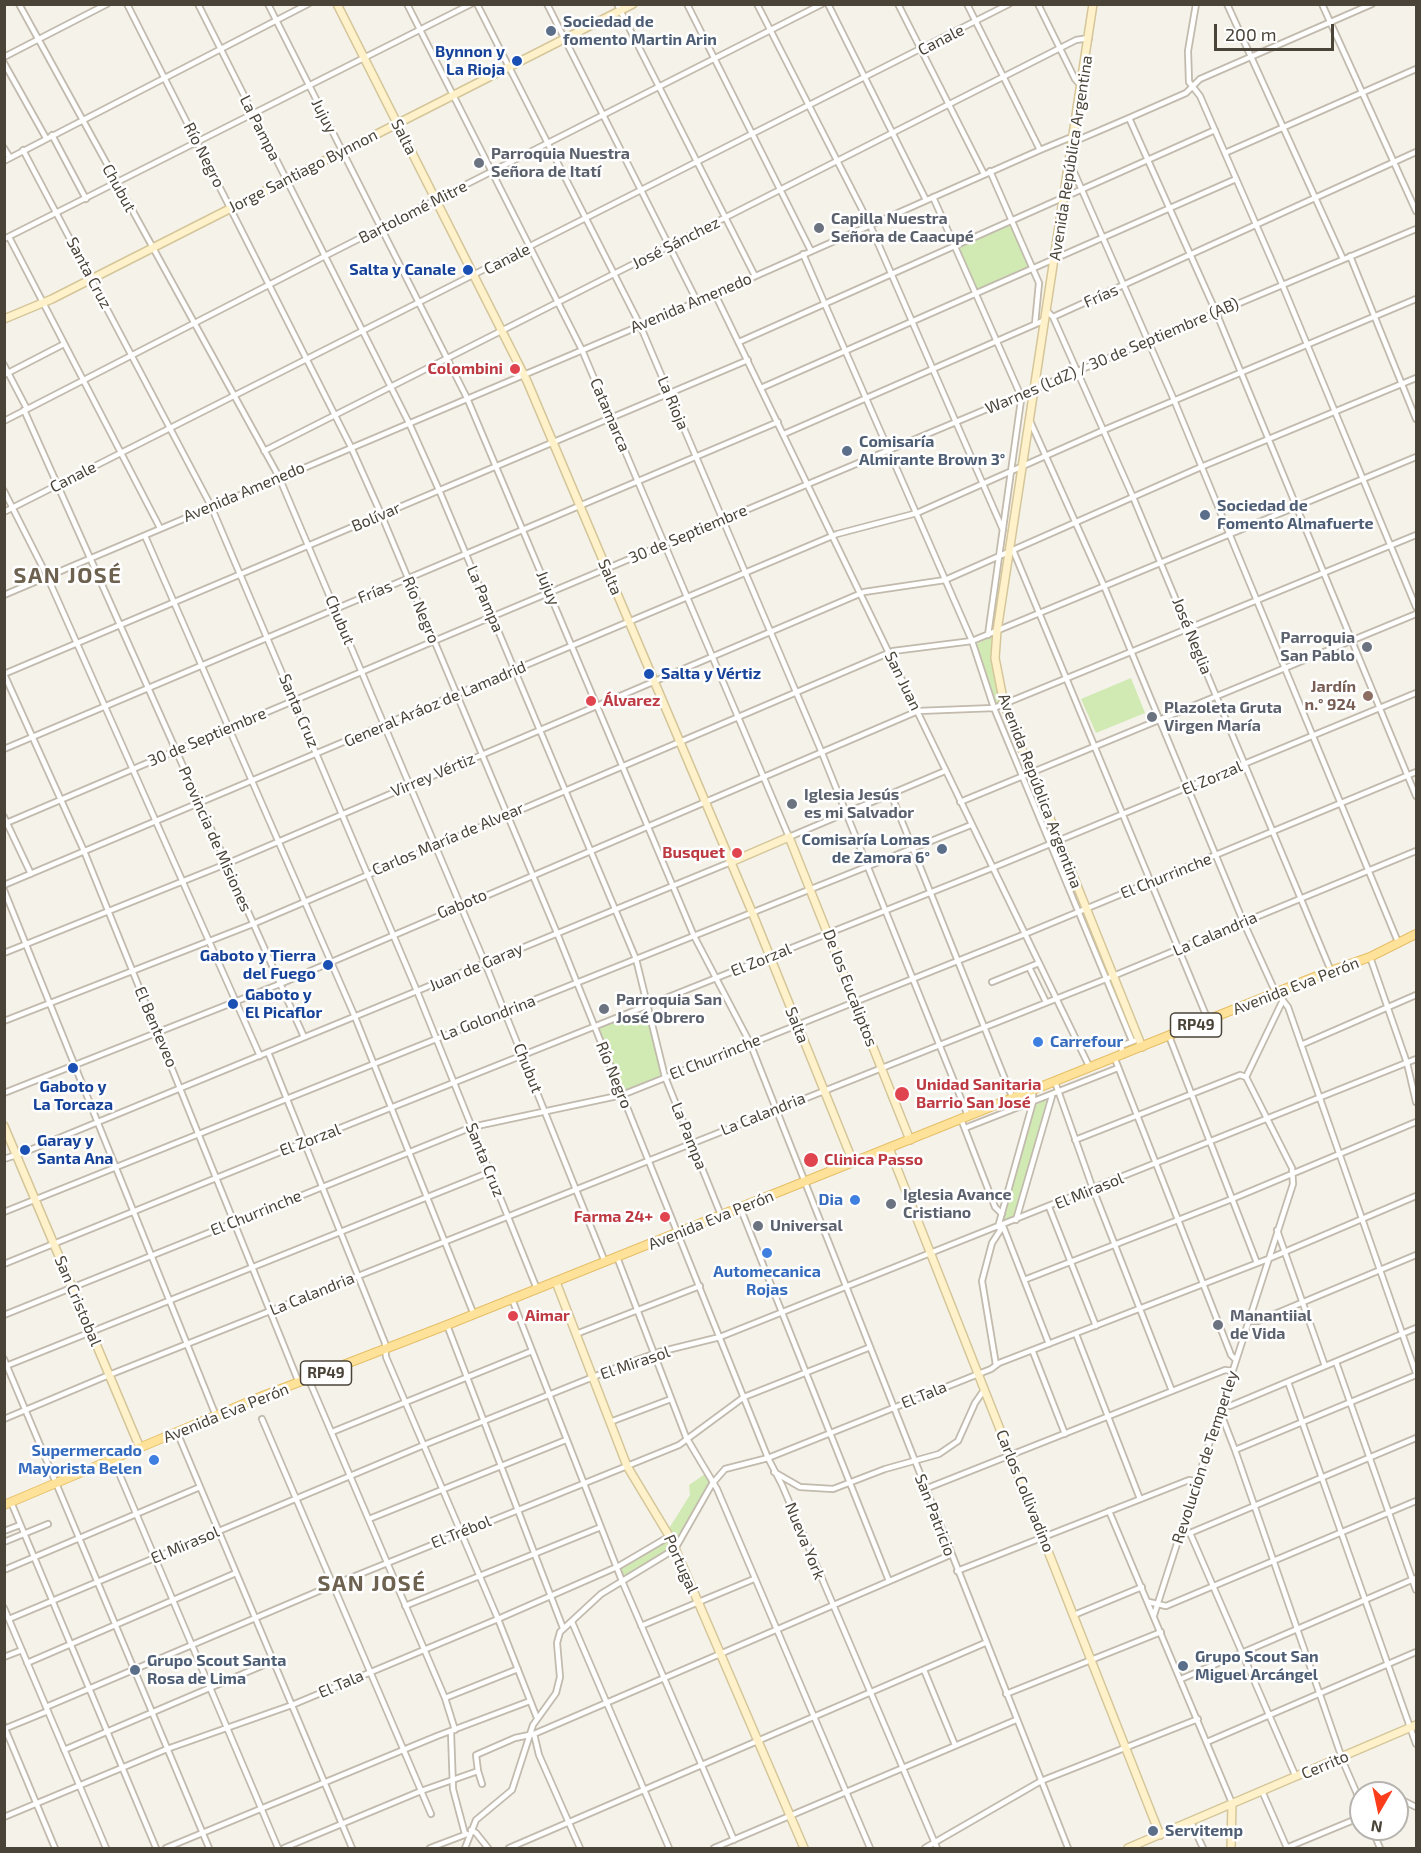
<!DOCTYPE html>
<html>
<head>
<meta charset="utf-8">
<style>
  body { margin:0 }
  #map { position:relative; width:1421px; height:1853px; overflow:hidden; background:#f5f2ea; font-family:"Exo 2",sans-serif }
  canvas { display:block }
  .frame { position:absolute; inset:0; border:6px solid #4a4338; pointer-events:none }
  .north { position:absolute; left:1349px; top:1781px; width:60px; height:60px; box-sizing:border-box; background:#fff; border:2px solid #b7b4af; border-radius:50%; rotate:189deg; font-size:16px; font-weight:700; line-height:24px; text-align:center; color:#4a4338 }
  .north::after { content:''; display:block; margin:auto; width:21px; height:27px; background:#fb3d1c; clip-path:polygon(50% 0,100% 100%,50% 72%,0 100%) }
  .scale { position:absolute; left:1214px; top:24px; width:120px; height:27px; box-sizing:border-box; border:3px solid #4a4338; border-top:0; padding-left:8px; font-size:18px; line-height:21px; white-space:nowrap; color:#4a4338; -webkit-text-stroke:4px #fff; paint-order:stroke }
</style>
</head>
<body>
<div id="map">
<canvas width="1421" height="1853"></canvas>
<div class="frame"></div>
<div class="north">N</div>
<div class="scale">200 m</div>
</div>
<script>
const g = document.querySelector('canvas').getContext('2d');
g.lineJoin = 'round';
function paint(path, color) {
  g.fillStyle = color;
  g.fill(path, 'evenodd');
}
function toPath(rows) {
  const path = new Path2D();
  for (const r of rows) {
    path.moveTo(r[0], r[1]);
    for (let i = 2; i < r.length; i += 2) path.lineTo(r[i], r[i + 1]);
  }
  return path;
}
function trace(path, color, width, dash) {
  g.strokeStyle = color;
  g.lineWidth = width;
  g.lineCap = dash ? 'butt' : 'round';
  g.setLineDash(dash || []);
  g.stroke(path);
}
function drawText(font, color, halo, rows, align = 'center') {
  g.font = font + ' "Exo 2",sans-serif';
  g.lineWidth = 5;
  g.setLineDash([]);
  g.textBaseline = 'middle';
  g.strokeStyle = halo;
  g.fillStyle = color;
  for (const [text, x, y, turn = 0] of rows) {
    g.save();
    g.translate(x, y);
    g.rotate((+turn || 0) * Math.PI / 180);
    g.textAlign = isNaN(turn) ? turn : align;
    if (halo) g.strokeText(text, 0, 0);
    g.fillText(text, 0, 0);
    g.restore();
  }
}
paint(toPath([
  [1010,223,1030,267,977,290,957,247],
  [993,635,1002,704,995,706,975,645],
  [1131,678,1145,713,1096,733,1081,699],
  [645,1010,662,1073,660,1076,627,1090,623,1088,599,1031,601,1027],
  [1047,1099,1017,1208,1013,1217,1004,1220,1002,1218,1034,1106],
  [705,1474,710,1484,677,1544,668,1530,690,1495,689,1485],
  [668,1539,671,1550,623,1577,619,1568]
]), '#d1e9b3');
const street = toPath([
  [19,4,279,477,485,963,605,1262],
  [127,4,351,447,381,514,557,933,768,1458,782,1485,937,1848],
  [198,4,409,423,439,490,636,959,665,1077,721,1215],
  [268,4,467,398,694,936,750,1043,1068,1848],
  [407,4,582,350,789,837,945,771],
  [477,4,640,325,822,753,968,1116],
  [547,4,697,301],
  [617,4,755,276],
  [687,4,811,251],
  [757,4,870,225,1003,530],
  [828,4,926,200],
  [898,4,984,174],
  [967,4,1040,150],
  [1038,4,1075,79,1081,86],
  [1196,4,1188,51,1189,82,1200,96,1282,284,1416,607],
  [1227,4,1343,259],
  [1322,4,1416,211],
  [4,57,107,4],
  [4,63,46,138],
  [1129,118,1216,312,1416,796],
  [52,135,86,199],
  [4,148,10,158],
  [23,150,211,506,417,991,537,1289],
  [1225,153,1416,69],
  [4,161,308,4],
  [1069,165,1074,172,1174,400,1398,942],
  [990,171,1039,283,1035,324],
  [933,197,1020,394],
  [9,237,160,528],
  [4,239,471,4],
  [803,254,972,641,994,708,1132,1041],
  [1350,256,1416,419],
  [715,294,1090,1068],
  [1047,311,1053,317,1133,497,1331,971],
  [1053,317,1416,152],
  [739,342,1215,130],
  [4,365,27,409],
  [4,375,64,344],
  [761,388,1236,179],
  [24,410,304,1037],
  [4,421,325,256,822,4],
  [1030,421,1104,586,1243,921,1274,989,1288,1007,1416,1373],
  [784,434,1045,320],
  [264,451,1076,40,1089,38],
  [4,491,47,576,260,1056],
  [4,512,1009,4],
  [145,536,355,1017,474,1315],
  [1013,550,1208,1020],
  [4,595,715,294,1040,150,1069,138,1080,139,1129,118,1186,93,1200,79,1372,4],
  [988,635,1022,393],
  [4,674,748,360],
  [4,674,84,851,299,1383],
  [4,749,778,422],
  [891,794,1013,1099],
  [960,802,1416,614],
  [4,817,31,874],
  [4,824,434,641,1416,229],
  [4,885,837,534,917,513,1104,430,1416,299],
  [4,890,216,1416],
  [4,953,226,864,864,592,945,580,1201,467,1416,378],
  [1370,957,1407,1063,1416,1102],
  [1029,967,1046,1002],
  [992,982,1039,963],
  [4,1021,253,924,893,651,972,641,1416,457],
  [1169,1036,1257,1263],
  [1301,1045,1416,995],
  [268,1052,385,1343,386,1357,498,1619,537,1718],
  [1123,1055,1121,1046,1134,1041],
  [1115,1059,1231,1355,1236,1360],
  [1055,1082,1093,1189,1172,1391],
  [4,1093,280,984,918,711,994,708,1416,535],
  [961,1119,995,1207,1002,1214],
  [965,1128,1118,1068],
  [1075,1140,1240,1075,1246,1077],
  [4,1159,25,1152,731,862],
  [740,1207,889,1581],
  [1049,1207,1096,1326],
  [4,1212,971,825],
  [1016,1220,1052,1096],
  [1003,1226,1049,1344],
  [998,1227,1033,1102,1033,1091],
  [1277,1230,1325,1366],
  [617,1257,686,1437,717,1489,870,1848],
  [4,1264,305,1142,992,868,1416,693],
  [1024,1280,1232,1199,1416,1122],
  [512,1299,622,1581,734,1840],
  [4,1315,472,1127,622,1095,1025,934,1416,772],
  [1249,1321,1258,1321,1416,1255],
  [447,1325,563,1628],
  [576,1334,700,1286],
  [1076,1334,1140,1499],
  [1033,1352,1065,1434],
  [4,1359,209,1848],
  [1336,1362,1416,1590],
  [996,1365,982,1281,992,1243,1003,1226],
  [6,1366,490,1172],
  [309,1380,445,1698,455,1730],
  [1288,1382,1416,1744],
  [1222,1405,1230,1406,1416,1328],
  [1218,1415,1223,1419,1235,1450,1344,1764,1361,1803],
  [4,1419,109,1375,1106,979,1416,851],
  [262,1419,431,1814],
  [610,1422,671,1399],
  [177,1432,352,1848],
  [332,1432,532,1351],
  [1235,1450,1416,1375],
  [113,1459,278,1848],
  [774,1472,800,1487,833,1489,885,1469,939,1454,958,1441,975,1403,984,1390],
  [925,1489,1225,1370,1232,1371],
  [11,1502,156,1848],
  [1109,1511,1232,1803],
  [369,1519,566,1440],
  [4,1531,20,1525],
  [1190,1533,1296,1777],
  [1181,1534,1190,1533,1416,1438],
  [4,1542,48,1524],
  [4,1570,200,1487],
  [957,1571,1189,1480,1197,1482],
  [1149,1602,1166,1606,1416,1501],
  [405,1606,601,1527],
  [4,1608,106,1848],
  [1074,1615,1142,1587],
  [1154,1615,1293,1184,1292,1168,1246,1077,1283,1000],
  [9,1619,424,1445,628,1363,659,1352,720,1337,1416,1059],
  [572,1622,669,1848],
  [641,1626,754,1579],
  [4,1657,22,1650],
  [27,1663,236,1573],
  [924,1670,955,1745],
  [1181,1679,1416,1578],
  [1006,1694,1161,1632],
  [445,1698,518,1669],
  [46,1707,333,1585,679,1445,744,1397,868,1348],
  [4,1726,55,1848],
  [4,1729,48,1711],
  [451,1732,453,1789,465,1834],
  [534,1734,950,1555],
  [1207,1742,1416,1652],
  [64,1750,273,1661],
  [478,1771,482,1784],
  [1262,1791,1287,1848],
  [1397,1801,1402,1800,1416,1807],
  [4,1817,167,1749,292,1705,498,1619,619,1566,670,1536],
  [1191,1822,1203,1848],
  [1372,1829,1380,1848],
  [471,1830,476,1833,488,1848],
  [166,1848,437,1736,530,1701],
  [284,1848,421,1791,478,1771,476,1755,515,1738,534,1734,539,1755,580,1848],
  [430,1848,467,1834],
  [465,1848,476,1820,512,1790,533,1725,556,1693,560,1677,557,1643,560,1632,601,1594,675,1549,712,1484,725,1469,768,1458,991,1369,999,1363,1268,1259,1416,1196],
  [509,1848,985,1643],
  [714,1848,1016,1720],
  [925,1848,1041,1781,1198,1719],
  [1286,1848,1361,1817]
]);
const secondary = toPath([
  [337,4,527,381,752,912,853,1162],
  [1093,4,997,631,995,658,1004,704,1142,1047],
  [4,319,52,299,633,4],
  [731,862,789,837,910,1140],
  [4,1126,140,1448],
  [889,1148,1160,1835],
  [556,1282,627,1466,671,1539,804,1848],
  [1128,1848,1416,1725],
  [1231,1848,1232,1803]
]);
const primary = toPath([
  [4,1505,255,1399,447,1325,1322,974,1370,957,1416,934]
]);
trace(street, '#c1baad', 8);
trace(secondary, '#d5c69a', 10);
trace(primary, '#e5bf68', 10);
trace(street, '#fff', 4.5);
trace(secondary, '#fff2cb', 7);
trace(primary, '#ffe29a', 8);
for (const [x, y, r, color] of [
  [551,31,6,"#5c6f8a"],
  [517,61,6,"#1a4fb4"],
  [479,163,6,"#6b7280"],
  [819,228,6,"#6b7280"],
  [468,270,6,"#1a4fb4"],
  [515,369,6,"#e0444e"],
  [847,451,6,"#5c6f8a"],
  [1205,515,6,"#5c6f8a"],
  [1367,647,6,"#6b7280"],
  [649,674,6,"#1a4fb4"],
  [1368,696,6,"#8d6e63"],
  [591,701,6,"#e0444e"],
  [1152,717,6,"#6b7280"],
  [792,804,6,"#6b7280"],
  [942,849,6,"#5c6f8a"],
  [737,853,6,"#e0444e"],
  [328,965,6,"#1a4fb4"],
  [233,1004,6,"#1a4fb4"],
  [604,1009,6,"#6b7280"],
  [1038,1042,6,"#3f7fe0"],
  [73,1068,6,"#1a4fb4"],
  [902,1094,8,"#e0444e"],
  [25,1150,6,"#1a4fb4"],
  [811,1160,8,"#e0444e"],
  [855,1200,6,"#3f7fe0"],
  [891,1204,6,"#6b7280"],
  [665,1217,6,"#e0444e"],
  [758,1226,6,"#6b7280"],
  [767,1253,6,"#3f7fe0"],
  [513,1316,6,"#e0444e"],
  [1218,1325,6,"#6b7280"],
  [154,1460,6,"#3f7fe0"],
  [1183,1666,6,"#5c6f8a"],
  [135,1670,6,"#5c6f8a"],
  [1153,1831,6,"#5c6f8a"]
]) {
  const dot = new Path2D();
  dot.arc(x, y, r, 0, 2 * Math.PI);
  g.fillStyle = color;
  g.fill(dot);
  trace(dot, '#fff', 2);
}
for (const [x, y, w] of [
  [1196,1025,51],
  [326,1373,51]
]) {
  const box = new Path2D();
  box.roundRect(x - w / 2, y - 12, w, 24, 4.5);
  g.fillStyle = '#fff';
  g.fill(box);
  trace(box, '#4a4338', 1.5);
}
drawText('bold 15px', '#4a4338', null, [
  ["RP49",1196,1025],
  ["RP49",326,1373]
]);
drawText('bold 16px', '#4e5e75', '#fff', [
  ["Sociedad de",563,22],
  ["fomento Martin Arin",563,40],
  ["Comisaría",859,442],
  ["Almirante Brown 3°",859,460],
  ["Sociedad de",1217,506],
  ["Fomento Almafuerte",1217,524],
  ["Comisaría Lomas",930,840,"right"],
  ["de Zamora 6°",930,858,"right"],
  ["Grupo Scout San",1195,1657],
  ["Miguel Arcángel",1195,1675],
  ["Grupo Scout Santa",147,1661],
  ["Rosa de Lima",147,1679],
  ["Servitemp",1165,1831]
], 'left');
drawText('16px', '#4a4338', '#fff', [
  ["Canale",941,40,-27],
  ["Jujuy",324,116,63],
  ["La Pampa",260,128,63],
  ["Salta",404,137,63],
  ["Río Negro",204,155,63],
  ["Avenida República Argentina",1071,158,-81],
  ["Jorge Santiago Bynnon",303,171,-27],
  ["Chubut",119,188,61],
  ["Bartolomé Mitre",413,212,-27],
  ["José Sánchez",676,243,-27],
  ["Canale",507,259,-27],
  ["Santa Cruz",89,273,62],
  ["Frías",1101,296,-24],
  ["Avenida Amenedo",691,303,-23],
  ["Warnes (LdZ) / 30 de Septiembre (AB)",1112,356,-23],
  ["La Rioja",673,403,67],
  ["Catamarca",610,415,67],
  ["Canale",73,477,-27],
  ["Avenida Amenedo",244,492,-23],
  ["Bolívar",376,517,-23],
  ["30 de Septiembre",688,534,-23],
  ["Salta",610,577,67],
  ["Jujuy",548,588,67],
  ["Frías",375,592,-22],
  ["La Pampa",485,599,67],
  ["Río Negro",421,610,67],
  ["Chubut",340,620,67],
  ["José Neglia",1192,636,68],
  ["San Juan",903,681,64],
  ["General Aráoz de Lamadrid",435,704,-23],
  ["Santa Cruz",299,711,67],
  ["30 de Septiembre",207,737,-23],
  ["Virrey Vértiz",433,775,-23],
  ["El Zorzal",1212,778,-23],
  ["Avenida República Argentina",1040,791,69],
  ["Provincia de Misiones",215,839,66],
  ["Carlos María de Alvear",448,839,-23],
  ["El Churrinche",1166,876,-22],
  ["Gaboto",462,904,-23],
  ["La Calandria",1215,934,-23],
  ["El Zorzal",761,960,-22],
  ["Juan de Garay",476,967,-23],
  ["Avenida Eva Perón",1296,986,-21],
  ["De los Eucaliptos",850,988,69],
  ["La Golondrina",488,1018,-21],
  ["Salta",797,1025,68],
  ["El Benteveo",156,1027,67],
  ["El Churrinche",715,1057,-22],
  ["Chubut",528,1068,68],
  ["Río Negro",614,1075,68],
  ["La Calandria",763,1114,-22],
  ["La Pampa",689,1136,68],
  ["El Zorzal",310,1140,-21],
  ["Santa Cruz",485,1160,68],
  ["El Mirasol",1089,1191,-22],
  ["El Churrinche",256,1213,-22],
  ["Avenida Eva Perón",711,1220,-22],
  ["La Calandria",312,1294,-22],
  ["San Cristobal",78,1301,67],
  ["El Mirasol",635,1363,-19],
  ["El Tala",924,1395,-22],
  ["Avenida Eva Perón",226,1413,-22],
  ["Revolucion de Temperley",1205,1457,-72],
  ["Carlos Collivadino",1025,1491,68],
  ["San Patricio",935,1515,69],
  ["El Trébol",461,1532,-22],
  ["Nueva York",805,1541,68],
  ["El Mirasol",185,1545,-23],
  ["Portugal",681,1564,66],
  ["El Tala",341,1684,-23],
  ["Cerrito",1325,1765,-23]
]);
drawText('bold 16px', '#164399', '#fff', [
  ["Bynnon y",505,52],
  ["La Rioja",505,70],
  ["Salta y Canale",456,270],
  ["Salta y Vértiz",661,674,"left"],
  ["Gaboto y Tierra",316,956],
  ["del Fuego",316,974],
  ["Gaboto y",245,995,"left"],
  ["El Picaflor",245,1013,"left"],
  ["Gaboto y",73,1087,"center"],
  ["La Torcaza",73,1105,"center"],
  ["Garay y",37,1141,"left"],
  ["Santa Ana",37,1159,"left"]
], 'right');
drawText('bold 16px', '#5b616d', '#fff', [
  ["Parroquia Nuestra",491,154],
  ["Señora de Itatí",491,172],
  ["Capilla Nuestra",831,219],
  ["Señora de Caacupé",831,237],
  ["Parroquia",1355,638,"right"],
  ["San Pablo",1355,656,"right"],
  ["Plazoleta Gruta",1164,708],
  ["Virgen María",1164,726],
  ["Iglesia Jesús",804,795],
  ["es mi Salvador",804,813],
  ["Parroquia San",616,1000],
  ["José Obrero",616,1018],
  ["Iglesia Avance",903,1195],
  ["Cristiano",903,1213],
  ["Universal",770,1226],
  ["Manantiial",1230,1316],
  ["de Vida",1230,1334]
], 'left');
drawText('bold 16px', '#be3a42', '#fff', [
  ["Colombini",503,369,"right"],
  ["Álvarez",603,701],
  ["Busquet",725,853,"right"],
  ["Unidad Sanitaria",916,1085],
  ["Barrio San José",916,1103],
  ["Clinica Passo",824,1160],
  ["Farma 24+",653,1217,"right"],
  ["Aimar",525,1316]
], 'left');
drawText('bold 16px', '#785e54', '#fff', [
  ["Jardín",1356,687],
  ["n.° 924",1356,705]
], 'right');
drawText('bold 16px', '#366cbe', '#fff', [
  ["Carrefour",1050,1042,"left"],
  ["Dia",843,1200],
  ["Automecanica",767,1272,"center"],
  ["Rojas",767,1290,"center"],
  ["Supermercado",142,1451],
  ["Mayorista Belen",142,1469]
], 'right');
g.letterSpacing = '1.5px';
drawText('bold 22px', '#6d614f', '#fff', [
  ["SAN JOSÉ",68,576],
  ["SAN JOSÉ",372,1584]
]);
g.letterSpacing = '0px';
</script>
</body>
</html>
